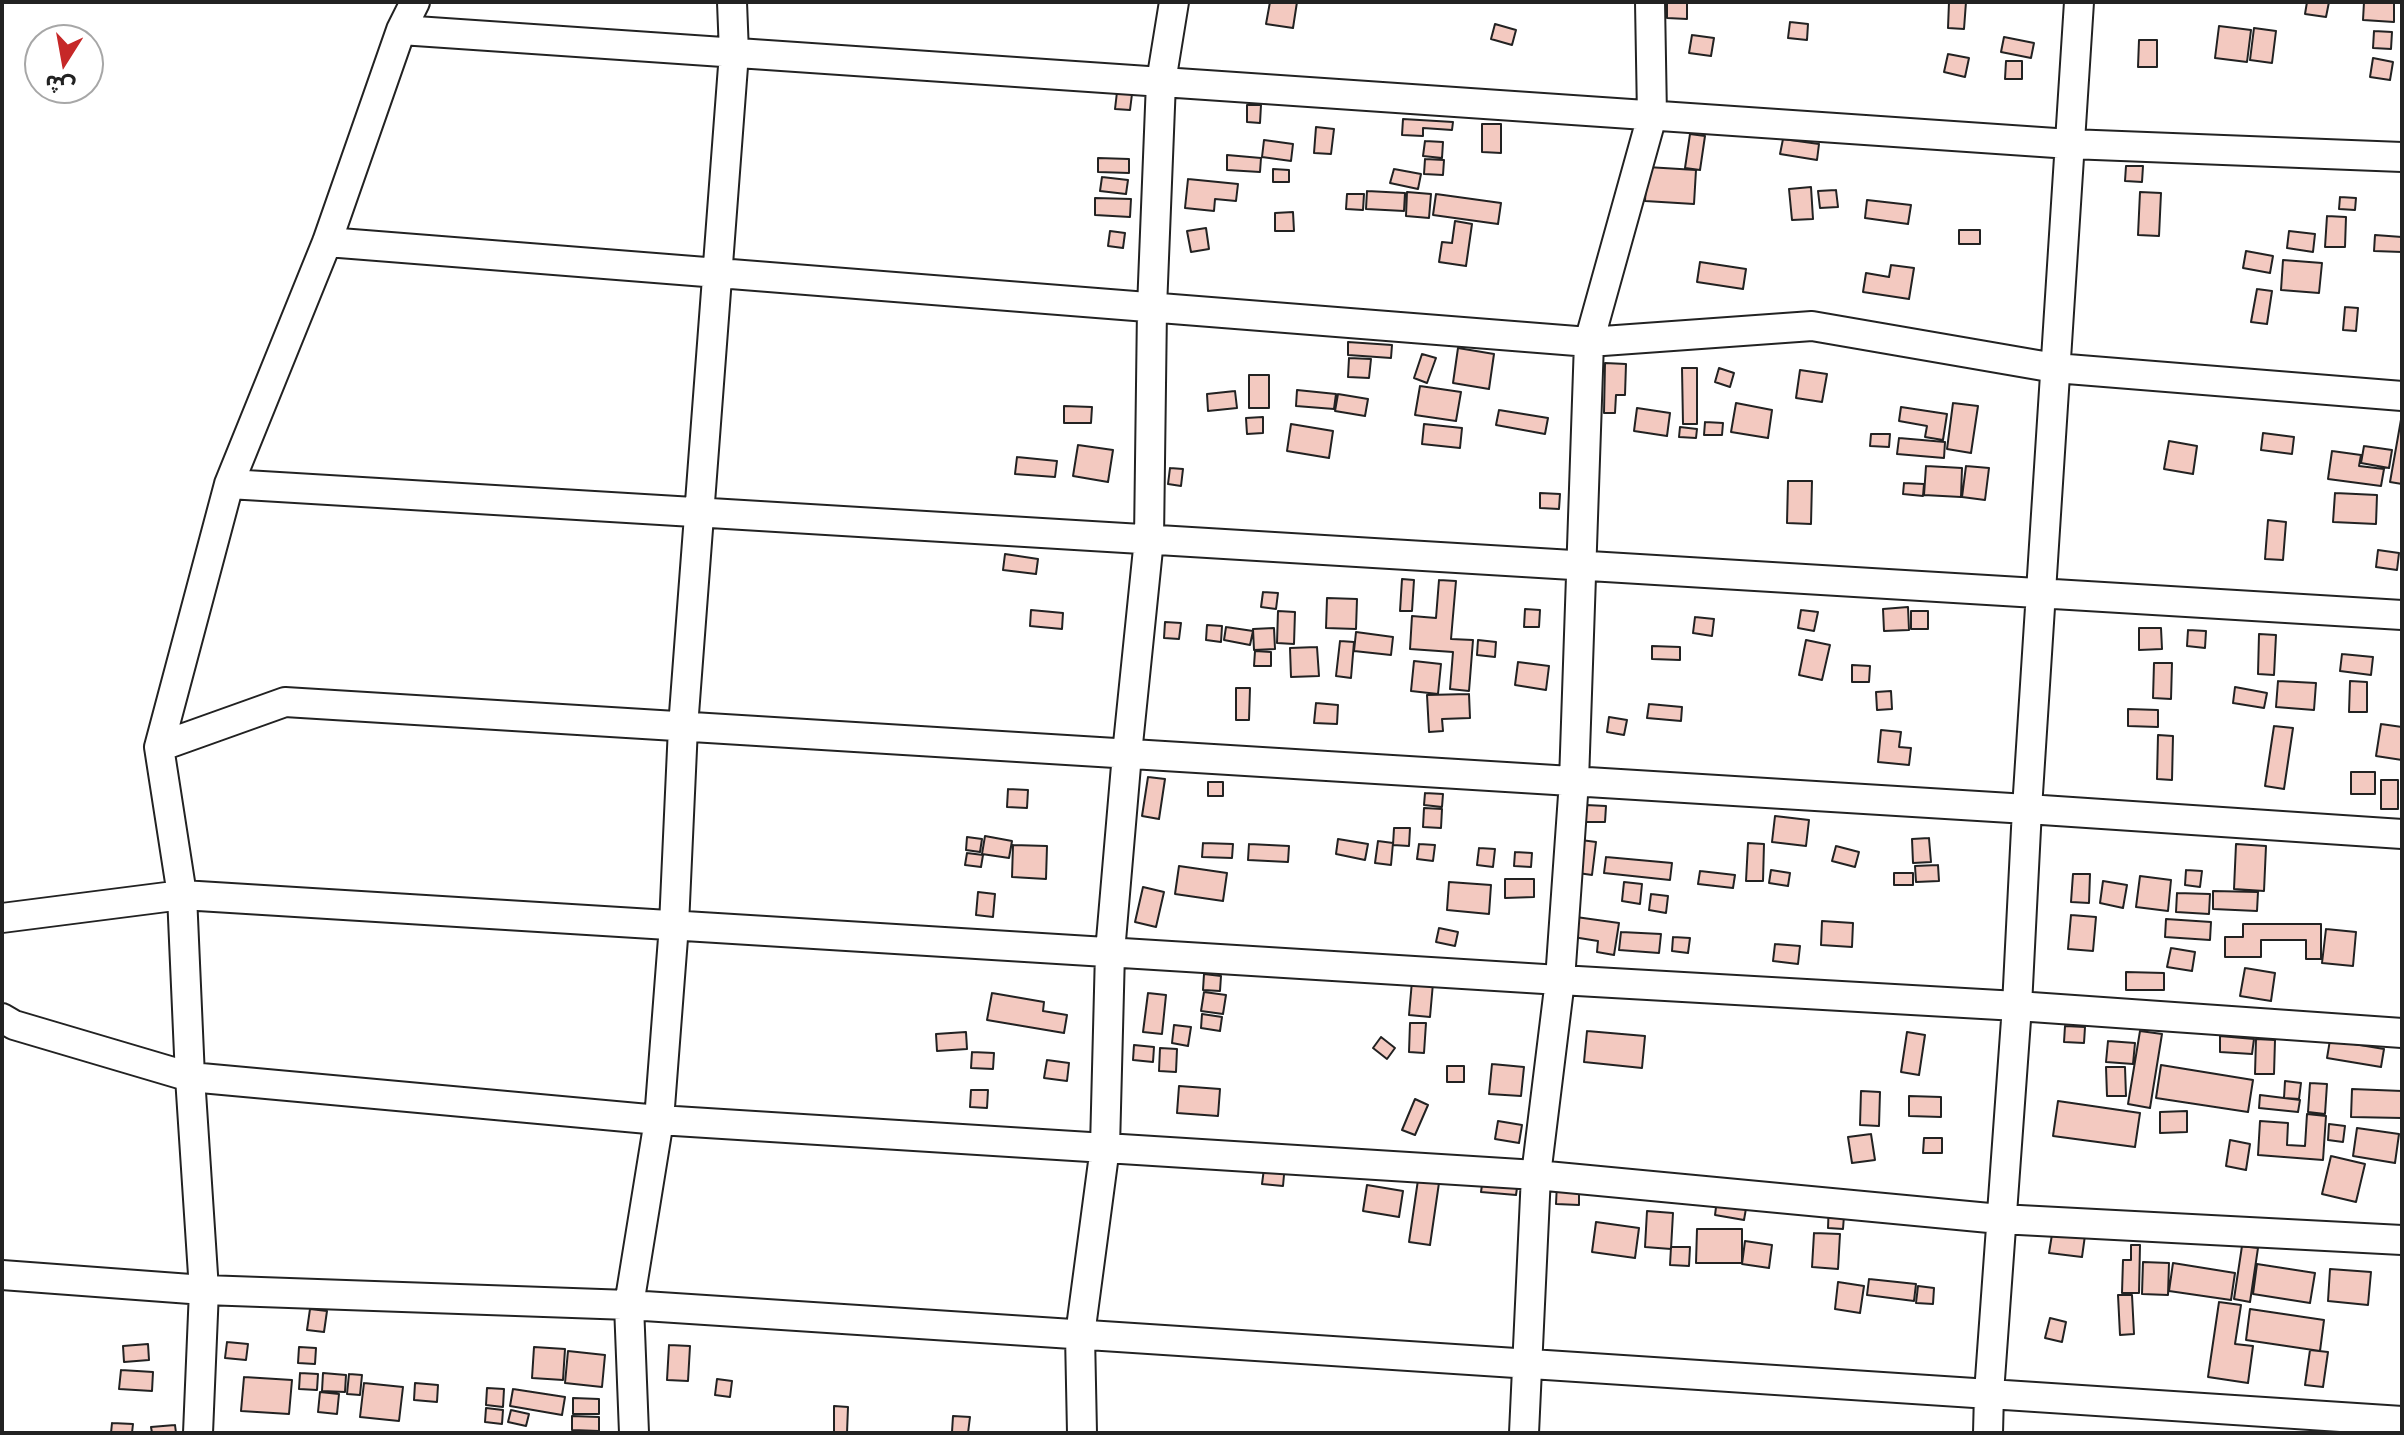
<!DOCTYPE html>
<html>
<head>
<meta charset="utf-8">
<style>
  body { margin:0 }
  #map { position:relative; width:2404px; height:1435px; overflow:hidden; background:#fff; font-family:"Archivo Narrow","Noto Sans Arabic",sans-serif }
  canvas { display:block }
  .frame { position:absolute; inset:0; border:4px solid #222; pointer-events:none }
  .north { position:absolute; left:24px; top:24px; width:80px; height:80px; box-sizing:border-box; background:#fff; border:2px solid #a7a7a7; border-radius:50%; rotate:191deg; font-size:22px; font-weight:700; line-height:32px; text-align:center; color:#222 }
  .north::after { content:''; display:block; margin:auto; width:28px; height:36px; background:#c62828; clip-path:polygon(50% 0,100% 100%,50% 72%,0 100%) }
</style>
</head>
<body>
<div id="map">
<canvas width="2404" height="1435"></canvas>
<div class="frame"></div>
<div class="north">ش</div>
</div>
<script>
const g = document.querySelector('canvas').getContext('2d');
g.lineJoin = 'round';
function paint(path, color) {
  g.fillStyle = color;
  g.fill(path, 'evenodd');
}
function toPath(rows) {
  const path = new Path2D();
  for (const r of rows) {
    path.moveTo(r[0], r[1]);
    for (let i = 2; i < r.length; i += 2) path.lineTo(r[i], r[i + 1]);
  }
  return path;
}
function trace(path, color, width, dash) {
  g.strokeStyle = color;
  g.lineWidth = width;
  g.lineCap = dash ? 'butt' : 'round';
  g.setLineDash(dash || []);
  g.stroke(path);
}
const building = toPath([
  [1270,2,1297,2,1293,28,1266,24,1270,2],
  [1667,2,1687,2,1687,19,1667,18,1667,2],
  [1949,2,1966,2,1964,29,1948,28,1949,2],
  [2307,2,2329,2,2326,17,2305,14,2307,2],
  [2364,2,2394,2,2394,22,2363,20,2364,2],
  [1790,22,1808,24,1807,40,1788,38,1790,22],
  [1495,24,1516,30,1512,45,1491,39,1495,24],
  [2219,26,2251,30,2247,62,2215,58,2219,26],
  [2254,28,2276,31,2272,63,2250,60,2254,28],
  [2374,31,2392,32,2391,49,2373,48,2374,31],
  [1692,35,1714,38,1711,56,1689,53,1692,35],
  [2004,37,2034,43,2031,58,2001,52,2004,37],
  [2139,40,2157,40,2157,67,2138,67,2139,40],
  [1948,54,1969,58,1965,77,1944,72,1948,54],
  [2373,58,2393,62,2390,80,2370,77,2373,58],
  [2006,61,2022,61,2022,79,2005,79,2006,61],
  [1117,92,1132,94,1130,110,1115,109,1117,92],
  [1247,105,1261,105,1260,123,1247,122,1247,105],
  [1403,119,1453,122,1452,130,1423,128,1423,136,1402,135,1403,119],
  [1482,124,1501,124,1501,153,1482,152,1482,124],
  [1316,127,1334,129,1331,154,1314,153,1316,127],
  [1690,134,1705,136,1700,170,1685,168,1690,134],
  [1783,139,1819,144,1817,160,1780,154,1783,139],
  [1264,140,1293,144,1291,161,1262,157,1264,140],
  [1425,141,1443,142,1442,158,1423,156,1425,141],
  [1227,155,1261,158,1260,172,1227,170,1227,155],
  [1098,158,1129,159,1129,173,1098,172,1098,158],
  [1425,159,1444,160,1443,175,1424,174,1425,159],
  [2126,166,2143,166,2142,182,2125,181,2126,166],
  [1647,167,1696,170,1694,204,1645,201,1647,167],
  [1273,169,1289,170,1289,182,1273,182,1273,169],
  [1394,169,1421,174,1418,189,1390,183,1394,169],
  [1102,177,1128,180,1126,194,1100,191,1102,177],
  [1188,179,1238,184,1236,201,1215,199,1214,211,1185,208,1188,179],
  [1811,187,1813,219,1792,220,1789,189,1811,187],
  [1836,190,1838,207,1820,208,1818,191,1836,190],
  [1367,191,1405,193,1404,211,1366,209,1367,191],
  [1407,192,1431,194,1429,218,1406,216,1407,192],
  [2140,192,2161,193,2159,236,2138,235,2140,192],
  [1347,194,1364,194,1363,210,1346,209,1347,194],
  [1436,194,1501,203,1498,224,1433,215,1436,194],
  [2340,197,2356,198,2355,210,2339,209,2340,197],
  [1095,198,1131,199,1130,217,1095,215,1095,198],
  [1867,200,1911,205,1908,224,1865,218,1867,200],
  [1293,212,1294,231,1275,231,1275,213,1293,212],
  [2327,216,2346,217,2345,247,2325,247,2327,216],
  [1455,221,1472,224,1466,266,1439,262,1442,242,1452,243,1455,221],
  [1206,228,1209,249,1191,252,1187,231,1206,228],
  [1959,230,1980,230,1980,244,1959,244,1959,230],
  [1110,231,1125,233,1123,248,1108,246,1110,231],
  [2289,231,2315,234,2313,252,2287,248,2289,231],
  [2375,235,2402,237,2402,252,2374,251,2375,235],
  [2246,251,2273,256,2270,273,2243,268,2246,251],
  [2283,260,2322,263,2319,293,2281,290,2283,260],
  [1700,262,1746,269,1743,289,1697,282,1700,262],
  [1891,265,1914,268,1909,299,1863,292,1866,273,1889,277,1891,265],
  [2257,289,2272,291,2267,324,2251,322,2257,289],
  [2345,307,2358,308,2356,331,2343,330,2345,307],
  [1348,342,1392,345,1391,358,1348,355,1348,342],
  [1458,348,1494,354,1489,389,1453,383,1458,348],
  [1422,354,1436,358,1427,383,1414,378,1422,354],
  [1349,358,1371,359,1369,378,1348,377,1349,358],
  [1605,363,1626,364,1625,395,1616,395,1615,413,1604,413,1605,363],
  [1682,368,1697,368,1697,424,1683,424,1682,368],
  [1719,368,1734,373,1730,387,1715,382,1719,368],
  [1800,370,1827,374,1822,402,1796,398,1800,370],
  [1249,375,1269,375,1269,408,1249,408,1249,375],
  [1420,386,1461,392,1456,421,1415,415,1420,386],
  [1297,390,1336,394,1334,409,1296,406,1297,390],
  [1235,391,1237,408,1208,411,1207,394,1235,391],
  [1338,394,1368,399,1365,416,1335,411,1338,394],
  [1736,403,1772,410,1768,438,1731,432,1736,403],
  [1953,403,1978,406,1971,453,1947,449,1953,403],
  [1064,406,1092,407,1091,423,1064,423,1064,406],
  [1901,407,1947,414,1943,440,1925,437,1927,426,1899,421,1901,407],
  [1637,408,1670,413,1667,436,1634,431,1637,408],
  [1499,410,1548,418,1545,434,1496,425,1499,410],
  [2402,414,2402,484,2390,482,2402,414],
  [1263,417,1263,433,1247,434,1246,418,1263,417],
  [1705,422,1723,423,1722,435,1704,435,1705,422],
  [1291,424,1333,431,1329,458,1287,451,1291,424],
  [1424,424,1462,428,1460,448,1422,444,1424,424],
  [1680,427,1697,429,1696,438,1679,437,1680,427],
  [2263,433,2294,437,2292,454,2261,450,2263,433],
  [1871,434,1890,434,1889,447,1870,446,1871,434],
  [1899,438,1945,442,1944,458,1897,454,1899,438],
  [2169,441,2197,446,2193,474,2164,469,2169,441],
  [1078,445,1113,450,1108,482,1073,476,1078,445],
  [2364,446,2392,450,2389,468,2361,463,2364,446],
  [2332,451,2361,455,2359,466,2384,469,2381,486,2328,479,2332,451],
  [1017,457,1057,461,1055,477,1015,474,1017,457],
  [1926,466,1962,468,1961,497,1924,495,1926,466],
  [1966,466,1989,468,1985,500,1962,497,1966,466],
  [1170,468,1183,469,1181,486,1168,484,1170,468],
  [1788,481,1812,481,1811,524,1787,523,1788,481],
  [1904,483,1924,484,1923,496,1903,494,1904,483],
  [1540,493,1560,494,1559,509,1540,508,1540,493],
  [2335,493,2377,495,2376,524,2333,522,2335,493],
  [2268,520,2286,522,2283,560,2265,559,2268,520],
  [2378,550,2399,553,2397,570,2376,567,2378,550],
  [1005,554,1038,559,1036,574,1003,570,1005,554],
  [1402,579,1414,580,1412,611,1400,611,1402,579],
  [1439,580,1456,581,1451,639,1473,640,1469,691,1450,689,1453,652,1410,649,1412,616,1436,618,1439,580],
  [1263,592,1278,593,1276,609,1261,607,1263,592],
  [1327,598,1357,599,1356,629,1326,628,1327,598],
  [1908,607,1909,630,1884,631,1883,609,1908,607],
  [1525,609,1540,610,1539,627,1524,627,1525,609],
  [1031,610,1063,613,1062,629,1030,626,1031,610],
  [1801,610,1818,612,1814,631,1798,628,1801,610],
  [1278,611,1295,612,1294,644,1277,643,1278,611],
  [1911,611,1928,611,1928,629,1911,629,1911,611],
  [1695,617,1714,619,1712,636,1693,633,1695,617],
  [1165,622,1181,623,1179,639,1164,638,1165,622],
  [1207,625,1222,626,1221,642,1206,640,1207,625],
  [1226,627,1253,631,1250,645,1224,640,1226,627],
  [1274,628,1275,649,1254,650,1253,629,1274,628],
  [2139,628,2161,628,2162,649,2139,650,2139,628],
  [2188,630,2206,631,2205,648,2187,646,2188,630],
  [1356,632,1393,637,1391,655,1354,651,1356,632],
  [2259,634,2276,635,2274,675,2258,674,2259,634],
  [1478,640,1496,642,1495,657,1477,655,1478,640],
  [1806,640,1830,645,1822,680,1799,675,1806,640],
  [1340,641,1354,642,1351,678,1336,676,1340,641],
  [1652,646,1680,647,1680,660,1652,659,1652,646],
  [1317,647,1319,676,1291,677,1290,648,1317,647],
  [1255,651,1271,652,1271,666,1254,666,1255,651],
  [2342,654,2373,657,2371,675,2340,671,2342,654],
  [1414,661,1441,664,1438,694,1411,691,1414,661],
  [1518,662,1549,666,1546,690,1515,685,1518,662],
  [2154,663,2172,663,2171,699,2153,698,2154,663],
  [1852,665,1870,666,1869,682,1852,682,1852,665],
  [2278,681,2316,683,2314,710,2276,707,2278,681],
  [2350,681,2367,682,2367,712,2349,712,2350,681],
  [2235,687,2267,693,2264,708,2233,703,2235,687],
  [1236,688,1250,688,1249,720,1236,720,1236,688],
  [1891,691,1892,709,1877,710,1876,692,1891,691],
  [1469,694,1470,718,1442,719,1443,731,1429,732,1427,695,1469,694],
  [1316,703,1338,705,1337,724,1314,723,1316,703],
  [1649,704,1682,707,1681,721,1647,718,1649,704],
  [2128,709,2158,710,2158,727,2128,726,2128,709],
  [1609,717,1627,720,1624,735,1607,732,1609,717],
  [2381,724,2402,727,2402,760,2376,756,2381,724],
  [2274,726,2293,728,2284,789,2265,786,2274,726],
  [1881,730,1901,732,1899,747,1911,748,1909,765,1878,762,1881,730],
  [2158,735,2173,736,2172,780,2157,779,2158,735],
  [2351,772,2375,772,2375,794,2351,794,2351,772],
  [1148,777,1165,779,1159,819,1142,816,1148,777],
  [2381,780,2398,780,2398,809,2381,809,2381,780],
  [1208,782,1223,782,1223,796,1208,796,1208,782],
  [1008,789,1028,790,1027,808,1007,807,1008,789],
  [1425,793,1443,794,1442,807,1424,805,1425,793],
  [1586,805,1606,806,1605,822,1586,822,1586,805],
  [1424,808,1442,809,1441,828,1423,827,1424,808],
  [1775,816,1809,820,1806,846,1772,842,1775,816],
  [1394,828,1410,828,1409,846,1393,845,1394,828],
  [985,836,1012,841,1009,858,982,854,985,836],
  [967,837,982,839,980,852,966,850,967,837],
  [1929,838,1931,862,1913,863,1912,839,1929,838],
  [1338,839,1368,844,1365,860,1336,854,1338,839],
  [1581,840,1596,842,1592,875,1578,873,1581,840],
  [1378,841,1393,843,1391,865,1375,863,1378,841],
  [1203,843,1233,844,1232,858,1202,857,1203,843],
  [1748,843,1764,844,1763,881,1746,881,1748,843],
  [1249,844,1289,846,1288,862,1248,860,1249,844],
  [1419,844,1435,845,1433,861,1417,859,1419,844],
  [2236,844,2266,846,2264,891,2234,889,2236,844],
  [1013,845,1047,846,1046,879,1012,877,1013,845],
  [1836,846,1859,852,1855,867,1832,861,1836,846],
  [1479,848,1495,849,1493,867,1477,865,1479,848],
  [1515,852,1532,853,1531,867,1514,866,1515,852],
  [967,853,983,855,981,867,965,865,967,853],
  [1606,857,1672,863,1670,880,1604,873,1606,857],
  [1938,865,1939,881,1916,882,1915,866,1938,865],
  [1179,866,1227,873,1223,901,1175,894,1179,866],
  [1771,870,1790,873,1788,886,1769,883,1771,870],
  [2186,870,2202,871,2200,887,2185,885,2186,870],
  [1700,871,1735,875,1733,888,1698,884,1700,871],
  [1894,873,1913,873,1913,885,1894,885,1894,873],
  [2073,874,2090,874,2089,903,2071,902,2073,874],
  [2140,876,2171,880,2168,911,2136,907,2140,876],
  [1505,879,1534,879,1534,897,1505,898,1505,879],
  [2103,881,2127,885,2123,908,2100,903,2103,881],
  [1449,882,1491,885,1489,914,1447,910,1449,882],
  [1624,882,1642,884,1640,904,1622,901,1624,882],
  [1143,887,1164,892,1156,927,1135,922,1143,887],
  [2213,891,2258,892,2257,911,2213,909,2213,891],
  [978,892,995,894,993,917,976,915,978,892],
  [2177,893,2210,894,2209,914,2176,912,2177,893],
  [1651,894,1668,896,1666,913,1649,910,1651,894],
  [2071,915,2096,917,2093,951,2068,949,2071,915],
  [1576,917,1619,923,1614,955,1597,952,1598,941,1573,937,1576,917],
  [2166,919,2211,922,2210,940,2165,937,2166,919],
  [1822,921,1853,923,1852,947,1821,945,1822,921],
  [2243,924,2321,924,2321,959,2306,959,2306,940,2261,940,2261,957,2225,957,2225,937,2243,937,2243,924],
  [1439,928,1458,932,1455,946,1436,942,1439,928],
  [2326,929,2356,932,2353,966,2322,963,2326,929],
  [1621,932,1661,934,1659,953,1619,950,1621,932],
  [1673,937,1690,938,1688,953,1672,951,1673,937],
  [1775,944,1800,946,1798,964,1773,961,1775,944],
  [2171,948,2195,952,2192,971,2167,967,2171,948],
  [2245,968,2275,973,2271,1001,2240,996,2245,968],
  [2126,972,2164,973,2164,990,2126,990,2126,972],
  [1204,974,1221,976,1220,991,1203,990,1204,974],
  [1412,981,1433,983,1430,1017,1409,1015,1412,981],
  [1204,992,1226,995,1223,1014,1201,1011,1204,992],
  [992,993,1044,1002,1043,1011,1067,1015,1064,1033,987,1020,992,993],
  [1148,993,1166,995,1162,1034,1143,1032,1148,993],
  [1202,1014,1222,1017,1220,1031,1201,1028,1202,1014],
  [1410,1023,1426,1023,1424,1053,1409,1052,1410,1023],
  [1174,1025,1191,1027,1188,1046,1172,1043,1174,1025],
  [2065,1026,2085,1027,2084,1043,2064,1042,2065,1026],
  [1587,1031,1645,1036,1642,1068,1584,1062,1587,1031],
  [2140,1031,2162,1034,2150,1108,2128,1104,2140,1031],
  [966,1032,967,1049,937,1051,936,1034,966,1032],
  [1907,1032,1925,1035,1919,1075,1901,1072,1907,1032],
  [2220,1036,2254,1039,2252,1054,2220,1052,2220,1036],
  [1381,1037,1395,1048,1387,1059,1373,1048,1381,1037],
  [2256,1039,2275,1040,2274,1074,2255,1074,2256,1039],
  [2330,1040,2384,1049,2381,1067,2327,1058,2330,1040],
  [2108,1041,2135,1043,2133,1064,2106,1062,2108,1041],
  [1134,1045,1154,1047,1153,1062,1133,1060,1134,1045],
  [1160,1048,1177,1049,1176,1072,1159,1071,1160,1048],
  [972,1052,994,1053,993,1069,971,1068,972,1052],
  [1047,1060,1069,1063,1067,1081,1044,1078,1047,1060],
  [1492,1064,1524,1067,1521,1096,1489,1094,1492,1064],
  [2161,1065,2253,1080,2248,1112,2156,1098,2161,1065],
  [1447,1066,1464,1066,1464,1082,1447,1082,1447,1066],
  [2106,1067,2125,1067,2126,1096,2107,1096,2106,1067],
  [2285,1081,2301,1083,2299,1099,2284,1098,2285,1081],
  [2310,1083,2327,1084,2325,1114,2308,1112,2310,1083],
  [1179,1086,1220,1089,1218,1116,1177,1113,1179,1086],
  [2352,1089,2402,1091,2402,1118,2351,1117,2352,1089],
  [971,1090,988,1090,987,1108,970,1107,971,1090],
  [1861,1091,1880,1092,1879,1126,1860,1125,1861,1091],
  [2260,1095,2300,1100,2298,1112,2259,1108,2260,1095],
  [1909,1096,1941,1097,1941,1117,1909,1116,1909,1096],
  [1415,1099,1428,1105,1415,1135,1402,1130,1415,1099],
  [2058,1101,2140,1113,2135,1147,2053,1136,2058,1101],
  [2187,1111,2187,1132,2160,1133,2160,1112,2187,1111],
  [2307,1114,2326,1116,2323,1160,2258,1155,2260,1121,2288,1123,2287,1145,2305,1146,2307,1114],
  [1498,1121,1522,1125,1519,1143,1495,1139,1498,1121],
  [2329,1124,2345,1126,2343,1142,2328,1140,2329,1124],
  [2357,1128,2399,1134,2395,1163,2353,1156,2357,1128],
  [1871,1134,1875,1160,1852,1163,1848,1137,1871,1134],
  [1924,1138,1942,1138,1942,1153,1923,1153,1924,1138],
  [2230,1140,2250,1144,2246,1170,2226,1166,2230,1140],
  [2331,1156,2365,1164,2356,1202,2322,1194,2331,1156],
  [1265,1161,1285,1164,1283,1186,1262,1184,1265,1161],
  [1419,1173,1440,1176,1430,1245,1409,1242,1419,1173],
  [1483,1178,1518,1181,1516,1195,1481,1192,1483,1178],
  [1557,1183,1579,1184,1579,1205,1556,1204,1557,1183],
  [1367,1185,1403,1191,1399,1217,1363,1211,1367,1185],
  [1718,1192,1748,1197,1744,1220,1715,1215,1718,1192],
  [1829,1200,1845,1202,1843,1229,1828,1228,1829,1200],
  [1647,1211,1673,1213,1671,1249,1645,1247,1647,1211],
  [2055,1216,2087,1221,2082,1257,2049,1253,2055,1216],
  [1596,1222,1639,1228,1635,1258,1592,1252,1596,1222],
  [1697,1229,1742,1229,1742,1263,1696,1263,1697,1229],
  [1814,1233,1840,1234,1838,1269,1812,1267,1814,1233],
  [1745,1241,1772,1245,1769,1268,1742,1264,1745,1241],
  [2131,1245,2140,1245,2139,1293,2122,1293,2123,1260,2131,1260,2131,1245],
  [2242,1246,2258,1248,2250,1302,2234,1299,2242,1246],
  [1671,1247,1690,1247,1689,1266,1670,1265,1671,1247],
  [2143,1262,2169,1263,2168,1295,2142,1294,2143,1262],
  [2173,1263,2235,1273,2231,1300,2169,1291,2173,1263],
  [2257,1264,2315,1273,2310,1303,2253,1294,2257,1264],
  [2330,1269,2371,1272,2368,1305,2328,1301,2330,1269],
  [1869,1279,1916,1284,1914,1301,1867,1295,1869,1279],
  [1838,1282,1864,1286,1860,1313,1835,1309,1838,1282],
  [1918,1286,1934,1288,1933,1304,1916,1303,1918,1286],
  [2118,1295,2132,1295,2134,1334,2120,1335,2118,1295],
  [2219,1302,2241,1305,2235,1344,2253,1346,2248,1383,2208,1377,2219,1302],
  [310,1309,327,1311,324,1332,307,1330,310,1309],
  [2250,1309,2324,1320,2320,1351,2246,1340,2250,1309],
  [2050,1318,2066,1322,2062,1342,2045,1338,2050,1318],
  [227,1342,248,1344,246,1360,225,1358,227,1342],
  [148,1344,149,1360,124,1362,123,1346,148,1344],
  [669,1345,690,1346,688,1381,667,1380,669,1345],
  [299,1347,316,1348,315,1364,298,1363,299,1347],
  [534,1347,565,1349,563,1380,532,1378,534,1347],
  [2310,1350,2328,1352,2323,1387,2305,1385,2310,1350],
  [568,1351,605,1355,602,1387,565,1383,568,1351],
  [121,1370,153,1372,152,1391,119,1389,121,1370],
  [300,1373,318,1374,317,1390,299,1389,300,1373],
  [323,1373,346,1375,345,1392,322,1391,323,1373],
  [349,1374,362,1375,360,1395,347,1394,349,1374],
  [244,1377,292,1380,289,1414,241,1411,244,1377],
  [717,1379,732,1381,730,1397,715,1395,717,1379],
  [364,1383,403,1387,399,1421,360,1417,364,1383],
  [415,1383,438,1385,437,1402,414,1400,415,1383],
  [487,1388,504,1389,503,1407,486,1405,487,1388],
  [513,1389,565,1397,562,1415,510,1406,513,1389],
  [320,1392,339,1394,337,1414,318,1412,320,1392],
  [573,1398,599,1399,599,1414,573,1414,573,1398],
  [834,1406,848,1407,847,1433,834,1433,834,1406],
  [486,1408,503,1410,502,1424,485,1422,486,1408],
  [511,1410,529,1414,526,1426,508,1422,511,1410],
  [572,1416,599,1417,599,1431,572,1430,572,1416],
  [953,1416,970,1417,968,1433,952,1432,953,1416],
  [112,1423,133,1424,132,1433,111,1433,112,1423],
  [175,1425,176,1433,152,1433,151,1427,175,1425]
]);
paint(building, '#f3c9c0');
trace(building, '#222', 2);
const minor = toPath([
  [401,30,2070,144,2402,157],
  [327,242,1589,342,1812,326,2055,368,2402,396],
  [229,484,2402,615],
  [159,747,285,702,2027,809,2402,834],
  [2,918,182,895,1560,980,2017,1006,2402,1033],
  [2,1018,14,1025,190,1077,659,1120,1536,1175,2000,1219,2402,1240],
  [2,1275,204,1290,629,1305,2402,1421],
  [198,1433,204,1290,190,1077,182,895,159,747,229,484,327,242,401,30,415,2],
  [634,1433,629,1305,659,1120,674,925,683,727,734,53,732,2],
  [1082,1433,1080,1335,1105,1147,1110,952,1127,754,1149,539,1152,308,1161,82,1174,2],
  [1524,1433,1536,1175,1560,980,1574,781,1589,342,1652,116,1650,2],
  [1988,1433,1989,1393,2017,1006,2027,809,2079,2]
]);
trace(minor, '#222', 32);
trace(minor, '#fff', 28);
</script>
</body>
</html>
